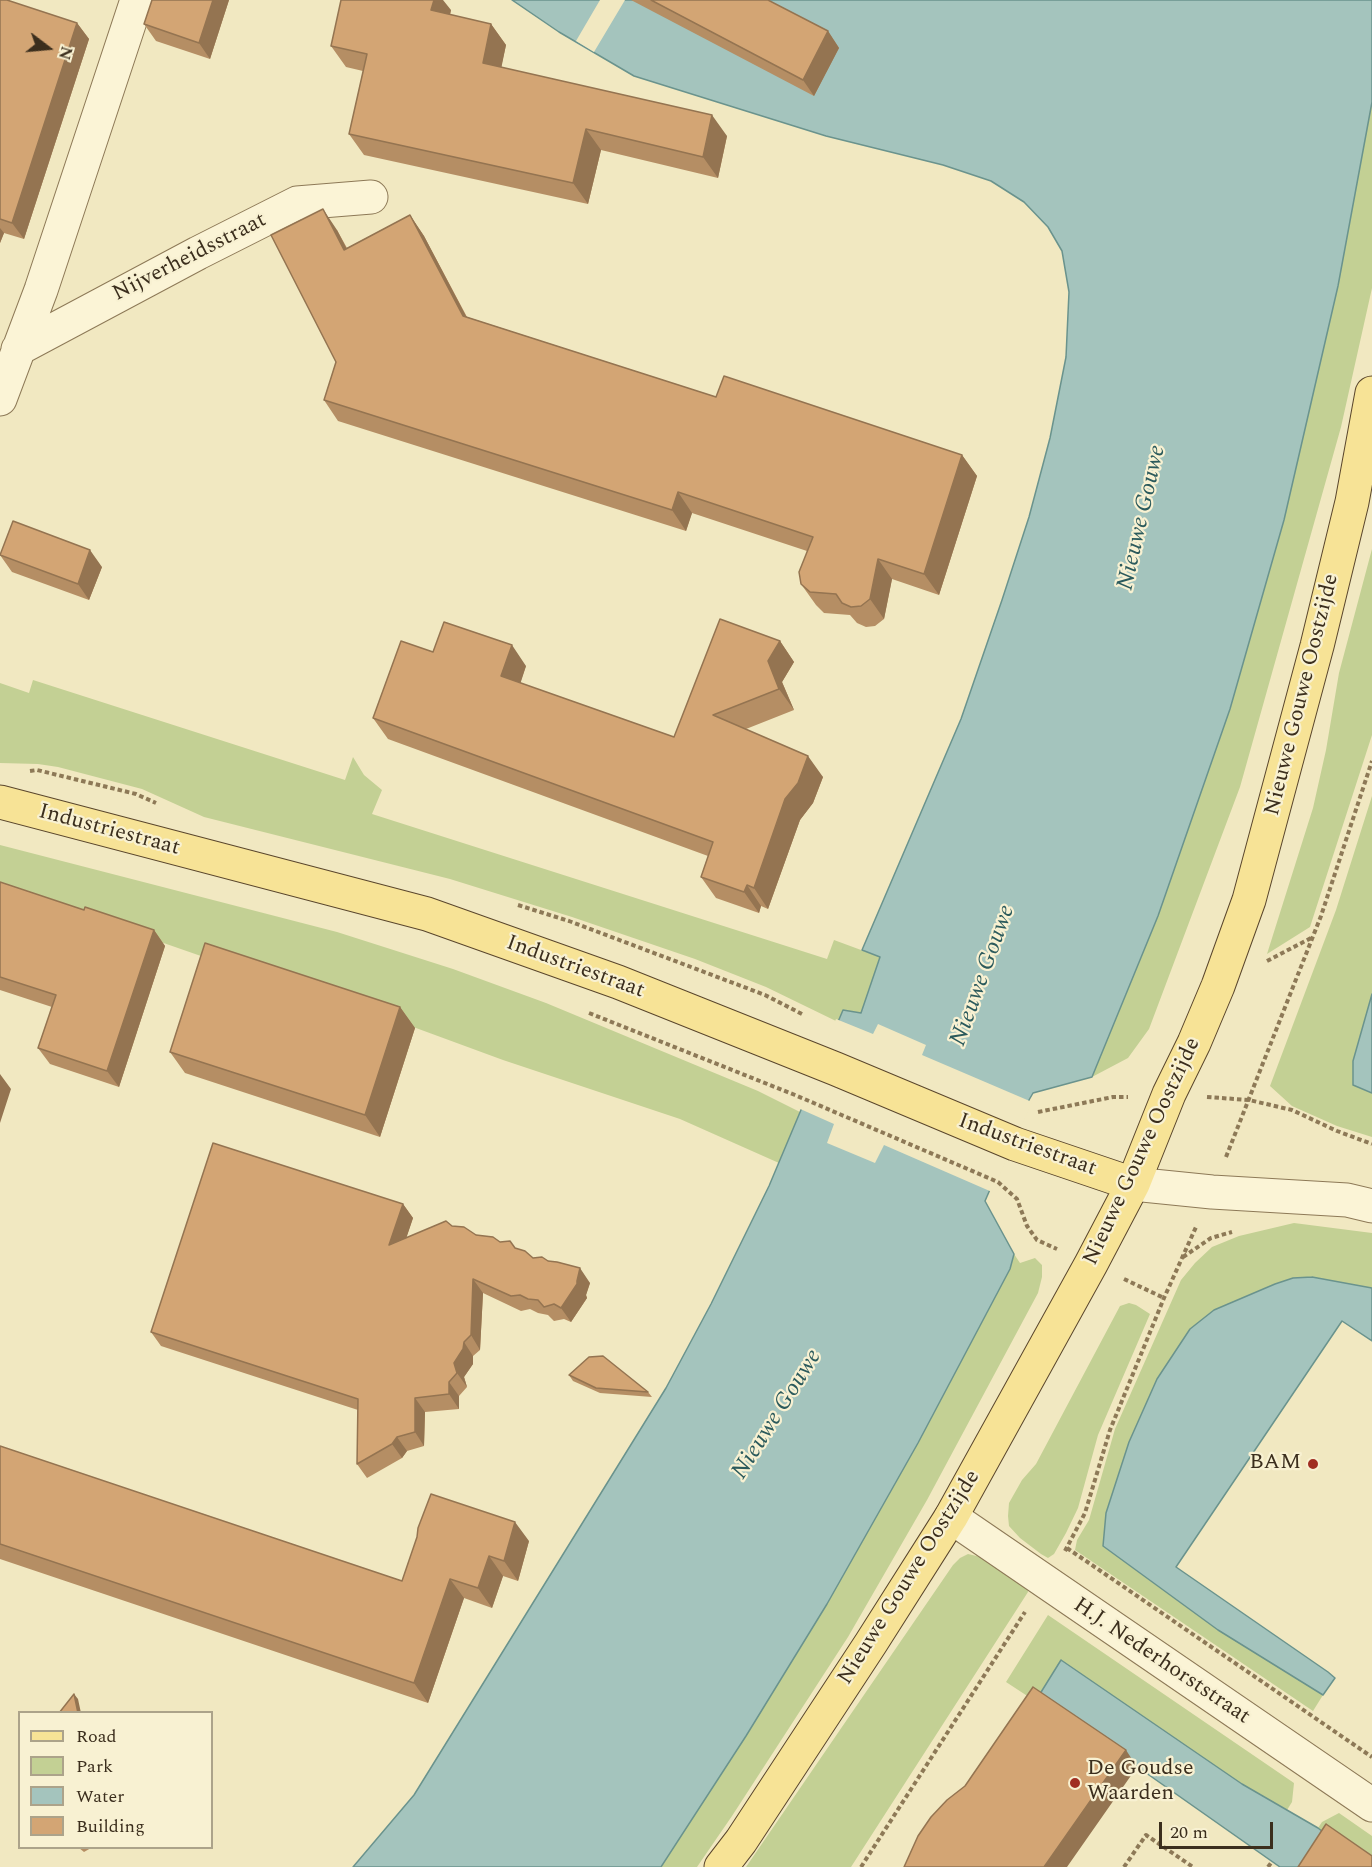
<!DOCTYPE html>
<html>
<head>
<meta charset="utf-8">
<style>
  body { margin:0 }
  #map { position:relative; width:1372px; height:1867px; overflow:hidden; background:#f1e8c1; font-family:Spectral,serif }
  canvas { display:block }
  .legend { position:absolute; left:18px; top:1711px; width:195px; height:138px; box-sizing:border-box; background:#f8f1d2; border:2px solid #aca38a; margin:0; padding:8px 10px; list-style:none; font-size:18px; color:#3b2e1d }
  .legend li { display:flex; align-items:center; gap:12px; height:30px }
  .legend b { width:30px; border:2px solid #aca38a }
  .north { position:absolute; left:18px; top:18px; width:60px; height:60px; -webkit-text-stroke:4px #f8f1d2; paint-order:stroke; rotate:106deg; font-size:16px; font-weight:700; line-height:24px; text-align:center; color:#3b2e1d }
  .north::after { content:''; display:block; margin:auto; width:21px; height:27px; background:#3b2e1d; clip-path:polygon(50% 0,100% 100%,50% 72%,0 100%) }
  .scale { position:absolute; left:1159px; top:1822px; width:114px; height:27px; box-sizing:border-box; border:3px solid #3b2e1d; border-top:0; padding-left:8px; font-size:18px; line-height:21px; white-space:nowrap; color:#3b2e1d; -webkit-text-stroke:4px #f8f1d2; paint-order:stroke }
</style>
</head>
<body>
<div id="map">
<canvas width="1372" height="1867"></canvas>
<ul class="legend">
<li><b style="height:8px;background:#f7e396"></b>Road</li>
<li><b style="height:16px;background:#c3d094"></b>Park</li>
<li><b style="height:16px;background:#a4c4bd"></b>Water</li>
<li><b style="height:16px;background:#d3a574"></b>Building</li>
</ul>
<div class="north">N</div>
<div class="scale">20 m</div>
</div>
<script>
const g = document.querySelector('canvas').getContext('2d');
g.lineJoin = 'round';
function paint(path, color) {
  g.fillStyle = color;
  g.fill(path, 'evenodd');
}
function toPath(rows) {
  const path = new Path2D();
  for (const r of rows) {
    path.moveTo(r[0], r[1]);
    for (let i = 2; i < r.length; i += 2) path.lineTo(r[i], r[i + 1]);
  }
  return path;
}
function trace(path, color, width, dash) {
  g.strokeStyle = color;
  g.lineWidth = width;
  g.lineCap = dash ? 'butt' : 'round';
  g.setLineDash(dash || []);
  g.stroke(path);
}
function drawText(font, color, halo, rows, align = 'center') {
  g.font = font + ' Spectral,serif';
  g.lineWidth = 4.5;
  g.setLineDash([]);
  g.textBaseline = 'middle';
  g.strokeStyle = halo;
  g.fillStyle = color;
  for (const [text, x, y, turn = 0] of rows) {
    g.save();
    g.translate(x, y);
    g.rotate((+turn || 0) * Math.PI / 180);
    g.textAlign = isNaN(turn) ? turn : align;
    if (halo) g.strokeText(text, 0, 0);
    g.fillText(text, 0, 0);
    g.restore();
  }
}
paint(toPath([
  [1372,102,1372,288,1341,427,1240,787,1149,1029,1128,1058,1092,1077,1158,916,1230,709,1284,520,1338,286],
  [1372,549,1372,735,1310,927,1267,954,1313,808,1326,750,1339,673],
  [33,680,345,780,353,757,364,775,382,790,372,814,827,959,834,940,880,957,861,1013,843,1010,838,1022,766,987,695,959,572,917,450,879,204,817,142,789,58,767,38,764,0,763,0,683,29,693],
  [1372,796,1372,994,1353,1061,1353,1084,1372,1093,1372,1137,1337,1126,1292,1106,1270,1086,1336,910],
  [0,845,337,932,453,969,546,1003,758,1091,800,1112,779,1163,680,1119,503,1060,416,1028,221,963,0,886],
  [1294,1223,1372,1233,1372,1288,1312,1277,1293,1278,1157,1379,1129,1442,1106,1513,1103,1546,1218,1630,1323,1695,1313,1711,1075,1550,1077,1540,1089,1520,1115,1429,1181,1280,1195,1263,1212,1247,1239,1236],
  [1014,1254,1020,1263,1035,1258,1042,1265,1042,1277,1038,1293,927,1500,848,1637,732,1816,697,1867,661,1867,746,1736,827,1604,918,1443,1010,1269],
  [1129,1303,1136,1305,1150,1314,1098,1435,1078,1508,1066,1533,1054,1554,1048,1558,1041,1554,1020,1538,1009,1526,1008,1516,1009,1503,1022,1480,1036,1464,1120,1306],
  [968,1554,985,1558,1027,1587,1028,1592,851,1867,746,1867,953,1565,960,1558],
  [1048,1615,1294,1783,1292,1802,1287,1810,1242,1784,1061,1661,1035,1701,1006,1682],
  [1339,1813,1372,1836,1372,1867,1318,1828,1322,1822]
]), '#c3d094');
const water = toPath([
  [512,0,1372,0,1372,102,1338,286,1284,520,1230,709,1158,916,1092,1077,1033,1093,1029,1100,985,1201,1014,1254,1010,1269,918,1443,827,1604,746,1736,661,1867,353,1867,414,1795,666,1388,711,1304,769,1186,843,1010,861,1013,880,957,862,950,961,719,1002,600,1029,517,1050,438,1066,357,1069,292,1062,251,1048,227,1024,202,991,181,943,165,826,136,634,76,559,32,512,0],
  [1372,994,1372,1093,1353,1085,1353,1061,1372,994],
  [1312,1277,1372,1288,1372,1341,1342,1321,1176,1567,1328,1672,1335,1678,1323,1695,1218,1630,1103,1546,1106,1513,1129,1442,1157,1379,1190,1329,1214,1310,1275,1284,1293,1278,1312,1277],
  [1061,1660,1242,1784,1318,1828,1368,1867,1280,1867,1038,1697,1061,1660]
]);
paint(water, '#a4c4bd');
trace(water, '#6a938d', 1.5);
paint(toPath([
  [600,0,625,0,594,52,576,41],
  [836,1019,873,1034,878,1024,926,1045,922,1055,1032,1102,992,1192,884,1145,875,1163,827,1143,834,1124,798,1108]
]), '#f1e8c1');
const minor = toPath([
  [18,349,198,253,297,203,371,197],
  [0,399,41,290,137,0],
  [1133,1184,1212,1192,1347,1200,1372,1206],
  [951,1517,1372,1805]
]);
const major = toPath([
  [0,802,427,914,618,982,836,1069,1015,1144,1133,1184],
  [721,1867,741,1841,871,1643,951,1517,1091,1264,1133,1184,1169,1094,1194,1043,1218,986,1249,900,1317,646,1352,502,1372,393]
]);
trace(minor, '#8d7957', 35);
trace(major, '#5a462c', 35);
trace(toPath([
  [30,771,37,770,136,794,156,803],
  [518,905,569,921,691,967,765,995,802,1014],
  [1267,961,1313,937],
  [589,1013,795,1095,998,1182,1017,1199,1027,1226,1037,1240,1057,1249],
  [1207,1097,1249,1100,1292,1110,1337,1131,1372,1144],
  [1038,1112,1113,1097,1128,1097],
  [1226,1157,1321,916,1372,761],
  [1183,1257,1211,1238,1232,1232],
  [1124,1279,1164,1298],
  [1067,1548,1372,1757],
  [1065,1551,1085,1513,1110,1430,1164,1298,1196,1227],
  [861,1867,1025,1612],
  [1124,1867,1146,1835,1193,1867],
  [1268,1867,1271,1863]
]), '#8d7957', 4, [4.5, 3]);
trace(minor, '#fbf4d6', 33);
trace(major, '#f7e396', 33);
paint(toPath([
  [0,0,77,23,89,39,24,239,4,233,0,243],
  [152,0,229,0,210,59,156,41,144,24],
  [631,0,768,0,828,31,839,48,814,96],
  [451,10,450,15,491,24,506,45,501,67,727,136,718,178,601,150,588,204,364,155,349,134,363,71,346,67,331,46],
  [410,215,424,236,467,317,716,397,962,455,977,476,939,595,892,579,884,619,875,626,866,627,857,623,850,615,824,613,816,605,801,584,807,551,692,513,686,531,338,421,324,400,336,362,337,230,347,248],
  [0,555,102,567,89,600,12,572],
  [780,641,794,662,782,682,794,710,746,729,823,777,813,803,800,820,768,909,761,906,759,913,716,898,701,877,708,856,388,739,373,718,433,652,526,666,520,683,674,737],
  [0,882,84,910,154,930,165,946,119,1087,50,1064,38,1048,52,1007,0,990],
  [400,1007,415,1028,380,1137,185,1073,170,1052],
  [403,1204,413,1218,406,1238,452,1226,476,1235,500,1242,533,1258,548,1261,590,1283,586,1295,587,1298,571,1322,564,1319,554,1321,548,1315,538,1313,530,1309,521,1311,483,1293,480,1350,473,1356,473,1364,464,1377,467,1387,459,1396,459,1409,425,1412,424,1446,407,1451,402,1458,367,1478,357,1464,358,1410,161,1346,151,1332],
  [569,1375,648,1392,652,1397,600,1393,573,1381],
  [0,1446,402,1581,529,1541,518,1581,503,1576,492,1608,464,1598,428,1703,0,1559],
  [79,1848,91,1848,84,1852]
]), '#b58e64');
paint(toPath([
  [213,0,229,0,210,59,199,43],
  [434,0,443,0,451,10,446,31,431,10],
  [77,23,89,39,24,239,12,223],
  [491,24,506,45,498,84,483,63],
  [828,31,839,48,814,96,803,80],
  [712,115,727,136,718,178,703,157],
  [586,129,601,150,588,204,573,183],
  [323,209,337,230,358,271,344,250],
  [410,215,424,236,477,337,463,316],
  [0,228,4,233,0,243],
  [962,455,977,476,939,595,924,574],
  [678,492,692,513,686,531,672,510],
  [90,550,102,567,89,600,78,584],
  [878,559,892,579,884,619,870,599],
  [780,641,794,662,782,682,794,710,779,689,768,661],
  [512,645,526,666,516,697,501,676],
  [808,756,823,777,813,803,800,820,768,909,754,888,785,799],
  [747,885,761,906,759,913,744,892],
  [154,930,165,946,119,1087,107,1071],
  [400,1007,415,1028,380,1137,365,1115],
  [0,1074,11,1089,0,1123],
  [403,1204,413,1218,399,1260,389,1245],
  [580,1268,590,1283,586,1295,587,1298,571,1322,561,1308,577,1281],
  [473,1279,483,1293,480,1350,471,1335],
  [464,1342,473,1356,473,1364,464,1377,467,1387,457,1373,454,1363],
  [449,1382,459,1396,459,1409,449,1394],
  [415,1398,425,1412,424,1446,415,1432],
  [397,1437,407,1451,402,1458,392,1444],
  [515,1522,529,1541,518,1581,504,1561],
  [489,1556,503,1576,492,1608,478,1588],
  [450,1579,464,1598,428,1703,414,1683],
  [74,1694,78,1699,81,1713,78,1713],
  [1126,1750,1137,1767,1067,1867,1044,1867]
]), '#947451');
const building = toPath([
  [0,0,7,0,77,23,12,223,0,219,0,0],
  [152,0,213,0,199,43,144,24,152,0],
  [341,0,434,0,431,10,491,24,483,63,712,115,703,157,586,129,573,183,349,134,367,54,331,46,341,0],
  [651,0,768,0,828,31,803,80,651,0],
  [323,209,344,250,410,215,463,316,716,397,724,376,962,455,924,574,878,559,870,599,861,606,851,607,842,603,836,594,810,592,801,584,799,572,813,537,678,492,672,510,324,400,336,362,271,235,323,209],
  [13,521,90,550,78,584,0,555,13,521],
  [720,619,780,641,768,661,779,689,713,715,808,756,798,783,785,799,754,888,747,885,744,892,701,877,713,842,373,718,401,641,433,652,444,622,512,645,501,676,674,737,720,619],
  [0,882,84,910,85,907,154,930,107,1071,38,1048,56,995,0,977,0,882],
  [205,943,400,1007,365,1115,170,1052,205,943],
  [213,1143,403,1204,389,1245,446,1221,452,1226,464,1227,476,1235,493,1237,500,1242,510,1241,515,1248,525,1251,533,1258,542,1257,548,1261,557,1262,580,1268,577,1281,577,1284,561,1308,554,1304,544,1307,538,1300,528,1299,520,1295,511,1296,473,1279,471,1335,464,1342,463,1349,454,1363,457,1373,449,1382,449,1394,415,1398,415,1432,397,1437,392,1444,357,1464,358,1399,151,1332,213,1143],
  [603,1356,648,1392,596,1388,569,1375,589,1357,603,1356],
  [0,1446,402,1581,417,1537,418,1528,431,1494,515,1522,504,1561,489,1556,478,1588,450,1579,414,1683,0,1544,0,1446],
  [1033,1687,1126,1750,1044,1867,904,1867,918,1836,931,1817,947,1800,965,1786,1033,1687],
  [74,1694,78,1713,59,1713,74,1694],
  [1326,1824,1372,1856,1372,1867,1298,1867,1326,1824]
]);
paint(building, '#d3a574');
trace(building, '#947451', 1.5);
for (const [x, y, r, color] of [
  [1313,1464,6,"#a02e22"],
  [1075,1783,6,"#a02e22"]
]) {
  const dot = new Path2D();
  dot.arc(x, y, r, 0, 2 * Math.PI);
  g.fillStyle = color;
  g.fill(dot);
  trace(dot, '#f8f1d2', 2);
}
drawText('22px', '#3b2e1d', '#f8f1d2', [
  ["Nijverheidsstraat",190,258,-27],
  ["Nieuwe Gouwe Oostzijde",1303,695,-76],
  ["Industriestraat",109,831,15],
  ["Industriestraat",575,968,20],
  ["Industriestraat",1027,1146,20],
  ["Nieuwe Gouwe Oostzijde",1143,1152,-65],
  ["Nieuwe Gouwe Oostzijde",910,1578,-58],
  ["H.J. Nederhorststraat",1161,1662,34]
]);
drawText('22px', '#3b2e1d', '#f8f1d2', [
  ["BAM",1301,1464],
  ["De Goudse",1087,1770,"left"],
  ["Waarden",1087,1795,"left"]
], 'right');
drawText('italic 24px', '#2b5a5c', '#f8f1d2', [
  ["Nieuwe Gouwe",1143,518,-77],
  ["Nieuwe Gouwe",984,976,-70],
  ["Nieuwe Gouwe",778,1415,-58]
]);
</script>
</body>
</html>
